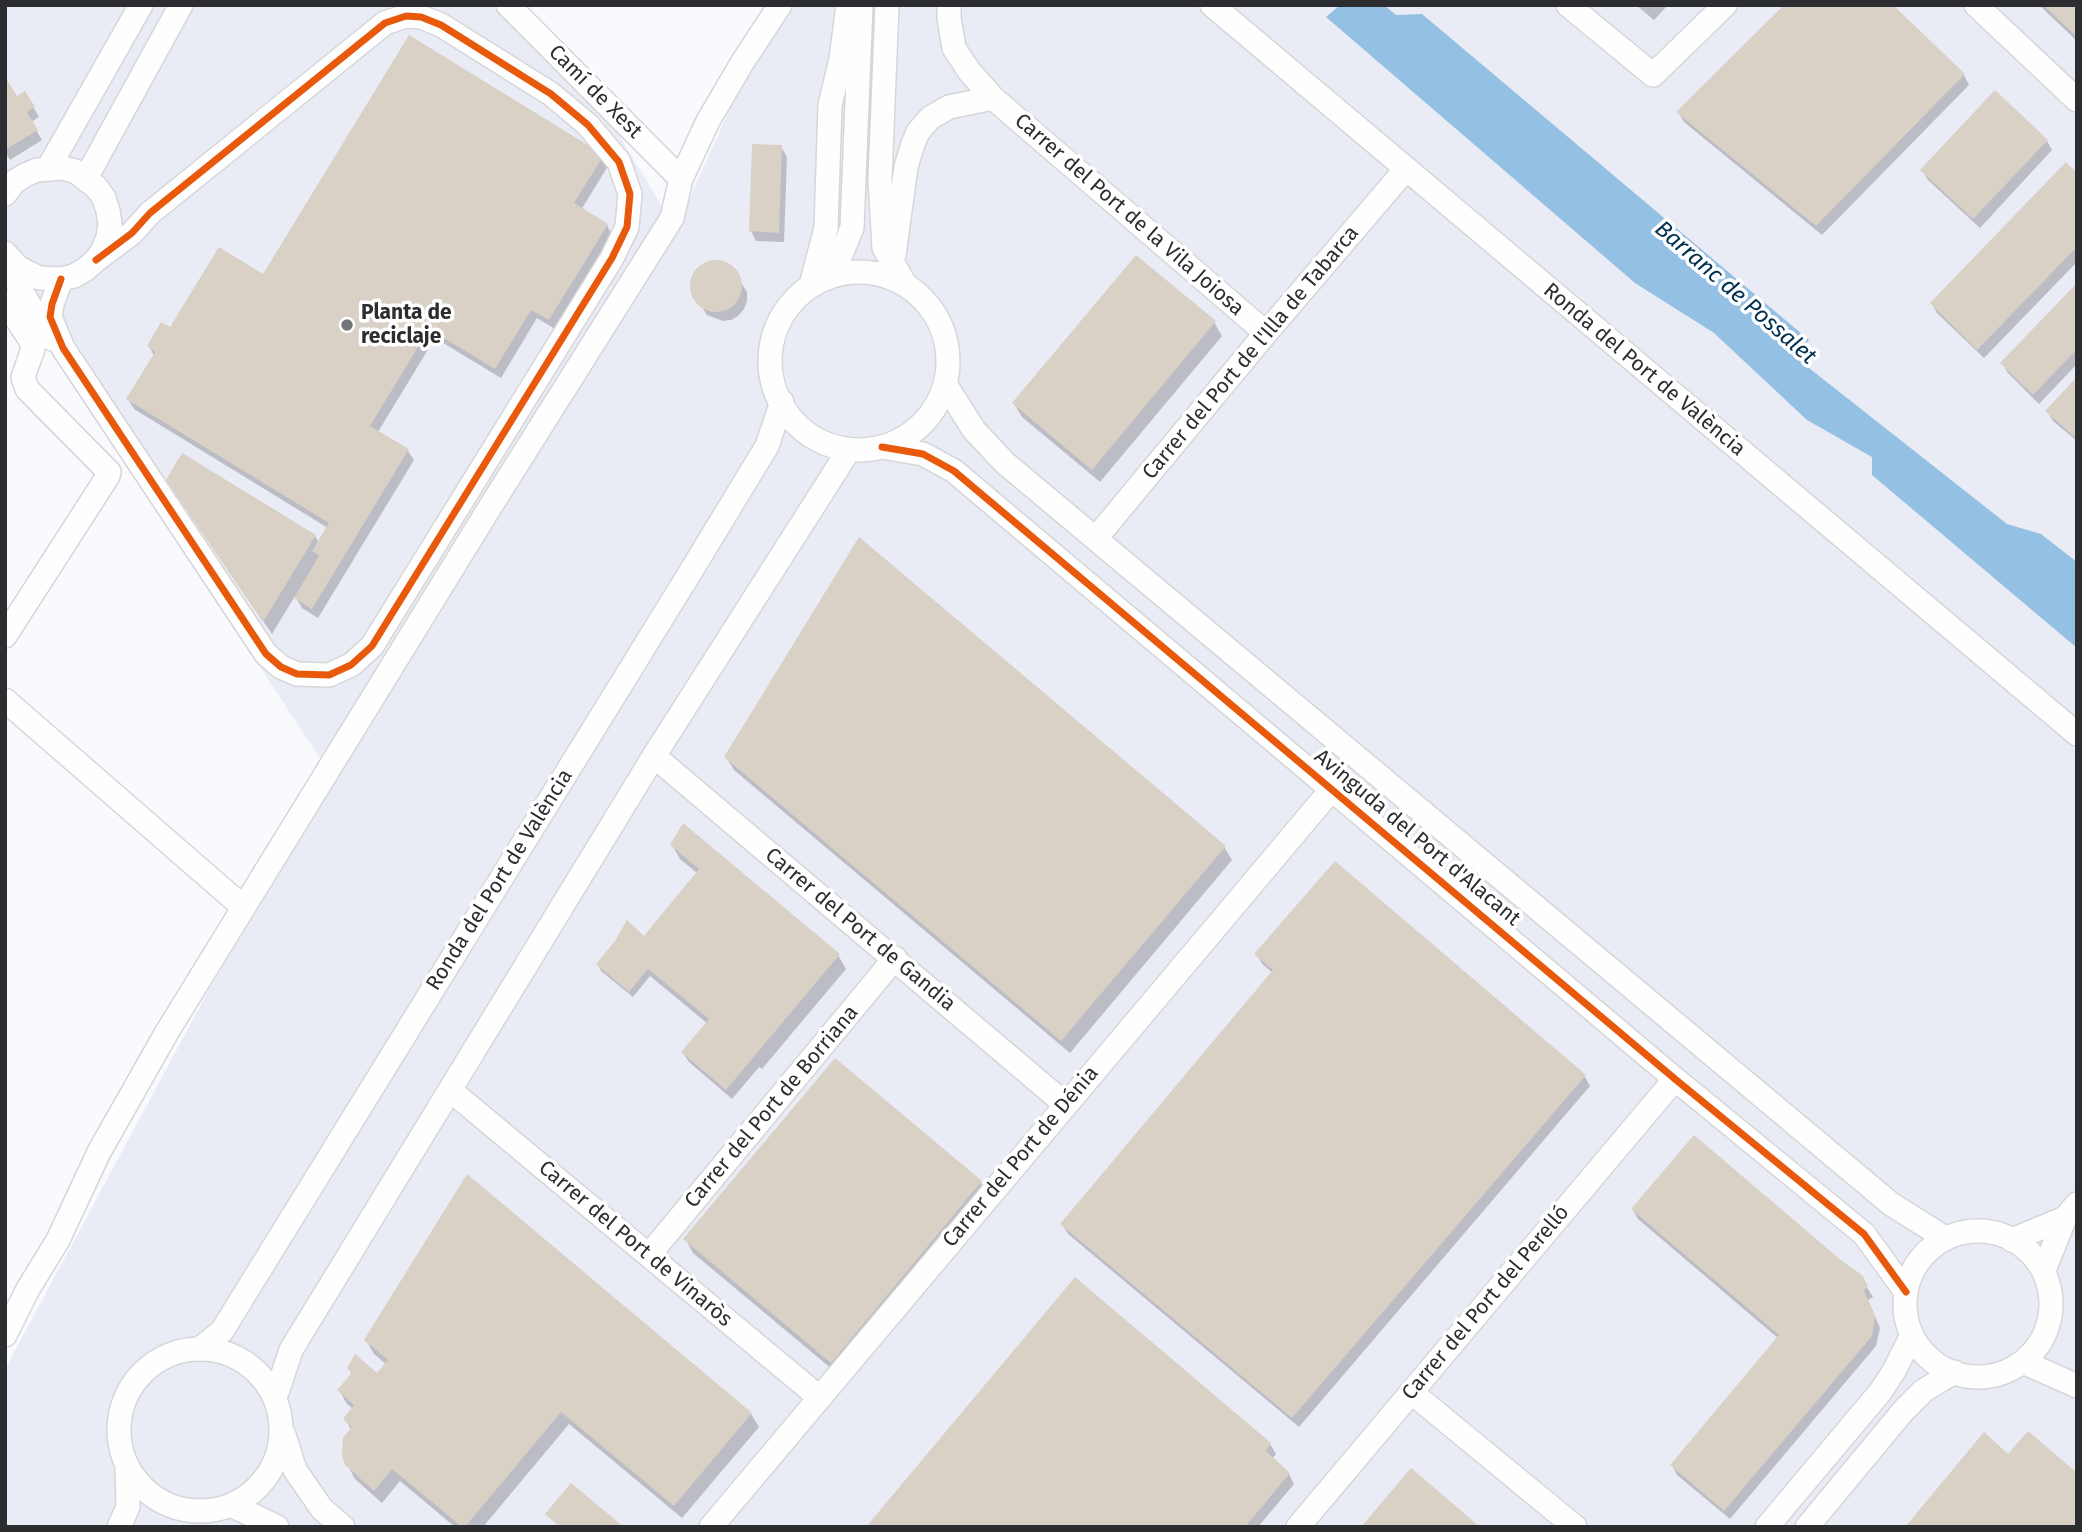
<!DOCTYPE html>
<html>
<head>
<meta charset="utf-8">
<style>
  body { margin:0 }
  #map { position:relative; width:2082px; height:1532px; overflow:hidden; background:#f9fafe; font-family:"Fira Sans",sans-serif }
  canvas { display:block }
  .frame { position:absolute; inset:0; border:7px solid #2c2d30; pointer-events:none }
</style>
</head>
<body>
<div id="map">
<canvas width="2082" height="1532"></canvas>
<div class="frame"></div>
</div>
<script>
const g = document.querySelector('canvas').getContext('2d');
g.lineJoin = 'round';
function paint(path, color) {
  g.fillStyle = color;
  g.fill(path, 'evenodd');
}
function toPath(rows) {
  const path = new Path2D();
  for (const r of rows) {
    if (r.length === 3) {
      path.moveTo(r[0] + r[2], r[1]);
      path.arc(r[0], r[1], r[2], 0, 2 * Math.PI);
      continue;
    }
    path.moveTo(r[0], r[1]);
    for (let i = 2; i < r.length; i += 2) path.lineTo(r[i], r[i + 1]);
  }
  return path;
}
function trace(path, color, width, dash) {
  g.strokeStyle = color;
  g.lineWidth = width;
  g.lineCap = dash ? 'butt' : 'round';
  g.setLineDash(dash || []);
  g.stroke(path);
}
function drawText(font, color, halo, rows, align = 'center') {
  g.font = font + ' "Fira Sans",sans-serif';
  g.lineWidth = 7;
  g.setLineDash([]);
  g.textBaseline = 'middle';
  g.strokeStyle = halo;
  g.fillStyle = color;
  for (const [text, x, y, turn = 0] of rows) {
    g.save();
    g.translate(x, y);
    g.rotate((+turn || 0) * Math.PI / 180);
    g.textAlign = isNaN(turn) ? turn : align;
    if (halo) g.strokeText(text, 0, 0);
    g.fillText(text, 0, 0);
    g.restore();
  }
}
paint(toPath([
  [5,5,492,5,611,122,665,211,324,764,5,281],
  [792,5,2077,5,2077,1527,5,1527,5,1369,212,984,680,219,733,102]
]), '#eaecf5');
paint(toPath([
  [1340,5,1384,5,1396,15,1422,14,1809,340,1795,357,2007,524,2041,534,2077,562,2077,648,1872,475,1872,457,1807,420,1714,333,1635,283,1326,17]
]), '#94c0e3');
paint(toPath([
  [1636,5,1668,5,1654,20],
  [1890,5,1964,75,1969,85,1822,235,1684,122,1678,112],
  [2039,5,2077,5,2077,41],
  [5,80,17,99,33,107,39,117,31,122,42,140,10,160,5,152],
  [2047,141,2052,150,1980,228,1928,180,1922,170],
  [781,147,787,157,784,242,756,241,751,231],
  [602,156,608,166,581,210,607,225,612,235,555,329,537,318,501,378,435,338,378,432,408,451,414,460,318,618,302,608,295,596,272,634,176,494,183,456,315,536,319,543,328,528,134,409,128,399,154,356,149,346,171,330,263,276],
  [2077,175,2077,262,1984,358,1937,313,1932,304],
  [713,262,724,263,731,267,747,292,747,301,744,309,738,316,731,320,723,321,707,315,693,293,694,276,698,269],
  [2077,285,2077,364,2039,404,2008,373,2002,363],
  [1214,322,1222,336,1100,482,1022,417,1014,404],
  [2077,379,2077,441,2053,421,2047,411],
  [726,757,1224,847,1232,860,1070,1053,734,770],
  [672,845,838,955,846,969,762,1069,759,1067,732,1099,689,1062,683,1053,708,1024,650,976,633,997,601,971,598,964,644,938,697,873,680,859],
  [1257,954,1585,1077,1590,1086,1299,1427,1068,1234,1062,1224,1273,973,1262,964],
  [835,1061,981,1183,989,1196,839,1375,693,1253,686,1240],
  [1633,1210,1860,1277,1873,1297,1868,1300,1880,1328,1876,1346,1730,1519,1677,1475,1672,1465,1779,1339,1638,1219],
  [366,1340,751,1414,759,1427,682,1518,569,1424,483,1527,455,1527,400,1481,382,1503,355,1479,347,1464,352,1431,345,1419,353,1409,347,1404,339,1390,352,1375,349,1368,377,1376,386,1364,374,1354],
  [1270,1444,1276,1454,1272,1459,1289,1474,1294,1484,1258,1527,869,1527]
]), '#0003');
paint(toPath([
  [1784,5,1893,5,1965,74,1816,226,1676,112],
  [2043,5,2077,5,2077,37],
  [409,35,604,155,574,203,608,224,549,320,531,310,495,369,429,329,370,426,409,449,312,609,294,598,319,556,312,551,329,523,126,399,155,352,147,346,161,322,170,327,219,247,263,274],
  [5,77,17,96,25,91,35,107,27,112,38,130,5,150],
  [1995,90,2048,140,1973,219,1920,170],
  [752,144,782,145,779,233,749,231],
  [2066,162,2077,173,2077,247,1977,350,1930,303],
  [1136,255,1216,321,1092,470,1012,403],
  [716,286,26],
  [2077,283,2077,349,2033,395,2000,363],
  [2077,377,2077,439,2045,411],
  [182,453,316,535,263,622,166,480],
  [859,537,1226,846,1061,1041,724,757],
  [683,823,840,954,726,1090,681,1052,709,1019,648,969,629,992,596,964,615,941,627,920,644,936,699,869,670,845],
  [1335,861,1586,1075,1292,1418,1060,1224,1273,970,1254,954],
  [835,1058,982,1181,831,1363,683,1239],
  [1694,1135,1842,1261,1862,1275,1868,1286,1864,1290,1875,1317,1872,1336,1724,1511,1670,1465,1779,1335,1631,1209],
  [467,1174,752,1413,674,1506,561,1412,465,1527,462,1527,392,1469,374,1491,345,1465,342,1456,343,1438,352,1427,343,1419,354,1405,337,1390,352,1373,347,1368,355,1354,377,1373,388,1360,364,1340],
  [1075,1277,1271,1443,1266,1451,1290,1473,1245,1527,866,1527],
  [2028,1431,2077,1473,2077,1527,1905,1527,1984,1432,2008,1454],
  [1411,1468,1480,1527,1361,1527],
  [571,1483,624,1527,560,1527,545,1514]
]), '#d9d0c6');
const minor = toPath([
  [508,5,681,179],
  [887,5,880,179,884,248,905,284],
  [949,5,949,18,954,48,969,71,993,98,1266,333],
  [1212,5,2077,734],
  [1568,5,1653,75,1725,5],
  [1976,5,2077,100],
  [49,167,141,5],
  [86,178,181,5],
  [5,194,14,182,25,175,37,170,62,168,75,171,96,187,104,198,108,211,110,224,108,237,103,250,96,260,86,269,74,276,61,279,39,278,19,268,5,253],
  [894,255,906,167,913,144,918,132,930,118,949,107,993,98],
  [11,260,19,287,47,335,52,339],
  [859,361,89],
  [828,278,837,264,852,228,861,5],
  [61,279,52,304,50,317,63,348,266,654,281,667,297,674,329,675,351,665,372,646,612,258,627,227,630,194,619,162,588,125,551,94,441,25,421,17,406,16,385,23,150,213,132,233,96,260],
  [811,285,826,228,830,105,841,59,848,5],
  [5,301,31,341,33,349,23,377,27,389,109,472,108,476,5,636],
  [945,384,974,430,1005,463,1891,1204,1945,1238],
  [882,447,923,454,954,471,1675,1079,1864,1234,1906,1292],
  [1096,538,1266,333,1406,169],
  [5,700,243,907],
  [654,756,1065,1104],
  [450,1090,820,1398],
  [1978,1304,73],
  [2012,1240,2065,1218],
  [649,1255,895,958],
  [2044,1270,2065,1218,2077,1204],
  [5,1335,28,1289,58,1240,99,1152,167,1032,487,512,672,218,681,179,708,121,742,63,780,5],
  [201,1348,222,1331,688,576,767,446,782,402],
  [200,1430,81],
  [2023,1362,2077,1386],
  [1411,1392,1575,1527],
  [275,1398,291,1350,654,756,849,450],
  [284,1435,295,1470,322,1509,343,1527],
  [233,1506,277,1527],
  [119,1527,128,1507,127,1469],
  [711,1527,1332,789],
  [1298,1527,1675,1079],
  [1767,1527,1881,1391,1894,1371,1912,1335],
  [1807,1527,1904,1410,1923,1391,1954,1372]
]);
trace(minor, '#d5d6d9', 26);
trace(minor, '#fefeff', 23);
trace(toPath([
  [61,279,52,304,50,317,63,348,266,654,281,667,297,674,329,675,351,665,372,646,612,258,627,227,630,194,619,162,588,125,551,94,441,25,421,17,406,16,385,23,150,213,132,233,96,260],
  [882,447,923,454,954,471,1675,1079,1864,1234,1906,1292]
]), '#e8590c', 7);
for (const [x, y, r, color] of [
  [347,325,7,"#747578"]
]) {
  const dot = new Path2D();
  dot.arc(x, y, r, 0, 2 * Math.PI);
  g.fillStyle = color;
  g.fill(dot);
  trace(dot, '#fff', 2.5);
}
drawText('21px', '#2c2d30', '#fff', [
  ["Camí de Xest",595,92,45],
  ["Carrer del Port de la Vila Joiosa",1129,215,41],
  ["Carrer del Port de l'Illa de Tabarca",1251,353,-50],
  ["Ronda del Port de València",1644,370,40],
  ["Avinguda del Port d'Alacant",1417,838,40],
  ["Ronda del Port de València",500,880,-58],
  ["Carrer del Port de Gandia",860,930,40],
  ["Carrer del Port de Borriana",772,1107,-50],
  ["Carrer del Port de Dénia",1021,1157,-50],
  ["Carrer del Port de Vinaròs",635,1244,40],
  ["Carrer del Port del Perelló",1486,1303,-50]
]);
drawText('bold 21px', '#2c2d30', '#fff', [
  ["Planta de",361,313],
  ["reciclaje",361,337]
], 'left');
drawText('italic 23px', '#003050', '#fff', [
  ["Barranc de Possalet",1735,293,41]
]);
</script>
</body>
</html>
